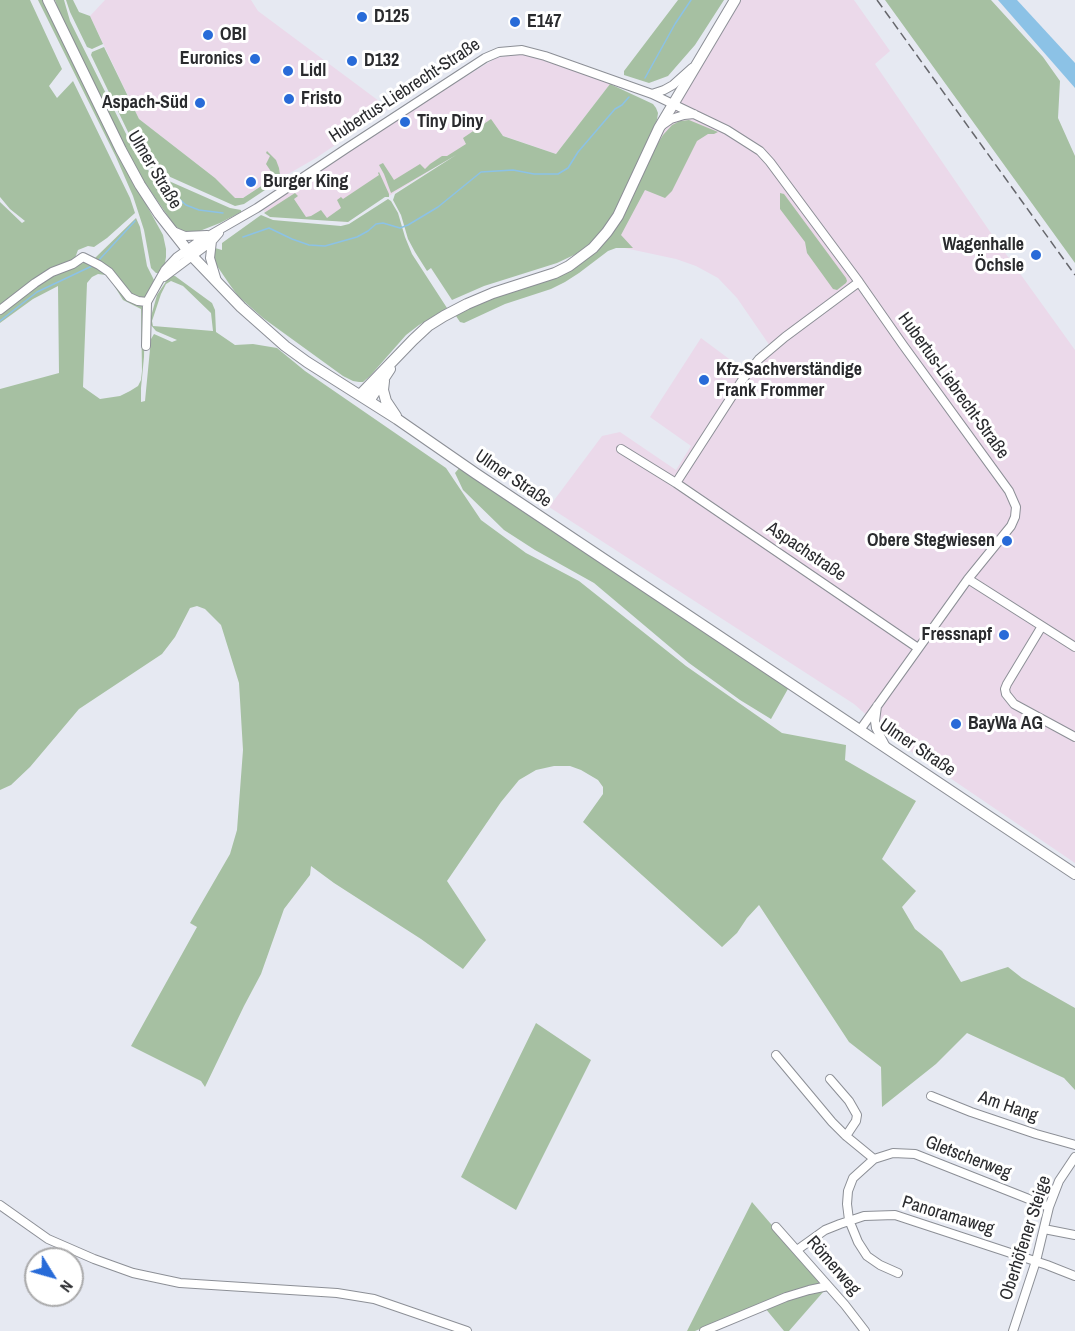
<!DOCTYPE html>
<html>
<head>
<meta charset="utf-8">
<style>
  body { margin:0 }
  #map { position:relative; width:1075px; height:1331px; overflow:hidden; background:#e6e9f2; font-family:"Archivo Narrow",sans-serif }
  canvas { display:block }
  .north { position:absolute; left:24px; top:1247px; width:60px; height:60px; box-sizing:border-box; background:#fff; border:2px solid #aaaaab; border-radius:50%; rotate:127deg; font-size:16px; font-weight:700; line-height:24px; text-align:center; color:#2a2b2e }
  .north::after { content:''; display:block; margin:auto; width:21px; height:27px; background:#286bd8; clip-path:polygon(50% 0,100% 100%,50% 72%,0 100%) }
</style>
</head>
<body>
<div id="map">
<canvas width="1075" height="1331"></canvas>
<div class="north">N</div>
</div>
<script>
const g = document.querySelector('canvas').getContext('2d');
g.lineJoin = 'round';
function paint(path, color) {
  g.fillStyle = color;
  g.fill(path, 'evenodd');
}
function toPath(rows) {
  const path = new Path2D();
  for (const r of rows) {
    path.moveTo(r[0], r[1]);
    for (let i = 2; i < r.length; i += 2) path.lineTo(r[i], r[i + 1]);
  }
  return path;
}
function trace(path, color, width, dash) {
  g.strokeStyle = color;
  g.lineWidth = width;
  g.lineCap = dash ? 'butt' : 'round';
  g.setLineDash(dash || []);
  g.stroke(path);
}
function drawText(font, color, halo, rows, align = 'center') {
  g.font = font + ' "Archivo Narrow",sans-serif';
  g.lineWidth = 6;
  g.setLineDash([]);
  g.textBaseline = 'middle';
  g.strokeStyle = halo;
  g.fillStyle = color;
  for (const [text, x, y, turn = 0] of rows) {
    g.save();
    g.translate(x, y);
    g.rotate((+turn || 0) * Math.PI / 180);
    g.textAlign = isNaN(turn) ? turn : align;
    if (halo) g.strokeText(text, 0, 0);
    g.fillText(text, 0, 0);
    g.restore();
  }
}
paint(toPath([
  [105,0,251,0,258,11,383,104,387,110,316,158,283,177,272,179,243,198,235,199,215,178,139,119,90,16],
  [740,0,854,0,890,51,875,64,993,236,1075,350,1075,863,897,742,854,704,549,507,602,436,620,432,676,470,691,446,650,417,701,338,744,370,770,346,737,298,718,278,696,266,676,259,606,244,677,103],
  [512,55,527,55,546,60,610,84,556,154,495,133,483,138,389,196,385,196,348,222,269,216,263,210,399,117,496,58]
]), '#ebd9ea');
paint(toPath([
  [0,0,30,0,62,69,49,86,57,98,73,81,130,198,135,213,107,238,94,247,88,246,78,250,75,258,53,269,0,308,0,202,22,223,25,221,10,209,0,197],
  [38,0,43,0,112,142,163,235,166,249,166,257,165,263,159,273,156,273,151,268,144,230,133,196,116,157],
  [55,0,64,0,70,21,135,152,144,167,153,174,230,208,241,210,241,212,220,223,192,234,182,231,174,225,141,177,111,123,61,18],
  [66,0,73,0,79,12,90,16,103,44,92,49,87,47,70,12],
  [678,0,724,0,695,45,668,76,649,83,624,75,624,71],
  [885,0,991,0,1043,57,1060,81,1058,118,1075,156,1075,263],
  [104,47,139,119,215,178,235,198,243,198,272,179,272,173,266,164,270,156,266,153,267,151,276,160,279,168,280,175,277,180,274,184,244,204,235,206,148,167,129,134,91,55,92,52],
  [610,84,653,104,656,108,658,113,657,120,616,210,605,227,593,241,576,254,557,263,484,286,452,300,431,268,427,271,415,252,408,239,401,215,393,200,395,194,456,155,391,193,384,174,379,165,383,163,394,180,420,164,425,169,430,164,442,156,447,156,466,144,463,138,491,119,503,136,556,154],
  [689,120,718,132,714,134,708,134,697,141,672,191,665,198,645,190,621,235,633,248,616,248,608,251,579,273,565,282,551,289,505,304,464,323,460,322,454,313,589,255,663,135,672,125,680,121],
  [379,172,389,194,389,197,385,197,348,222,270,217,264,213,295,193,298,196,294,199,306,217,311,216,321,210,327,218,341,208,337,200,341,197,343,199,379,175,378,173],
  [780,193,784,194,846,278,847,281,846,283,837,290,833,289,807,253,805,242,780,209],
  [388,199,391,201,398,213,405,237,412,254,447,308,419,325,406,335,370,376,363,382,359,382,353,381,343,376,263,318,238,296,230,285,213,260,214,252,215,248,222,250,222,243,261,215,273,220,341,226,349,224],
  [136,218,140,227,147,266,154,280,147,296,144,299,132,296,95,258],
  [86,262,94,265,145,308,144,357,141,388,141,402,145,401,151,339,154,334,172,342,177,340,156,331,150,324,150,320,157,295,167,280,172,276,175,276,212,303,215,310,216,332,235,345,253,344,277,348,305,371,446,468,481,520,526,553,579,581,686,666,782,733,846,745,845,760,916,801,882,859,916,891,902,907,915,929,942,951,961,982,1008,967,1022,978,1075,1008,1075,1090,1064,1078,967,1033,936,1064,882,1107,881,1067,849,1042,759,905,747,918,737,933,722,947,583,822,603,794,603,787,598,780,581,770,570,766,554,766,536,770,519,780,501,802,447,881,486,940,463,969,421,939,334,883,311,866,310,875,284,909,261,974,244,1006,205,1087,201,1081,131,1046,197,927,190,923,230,854,237,830,243,750,239,683,221,625,205,609,197,606,190,608,175,637,162,654,79,709,30,767,11,785,0,790,0,389,59,373,58,286,33,299,0,323,0,313,52,274],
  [98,274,106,275,110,279,123,300,141,309,142,371,141,380,138,386,130,391,120,396,100,399,83,387,87,283,92,277],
  [171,281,183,286,211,313,213,331,153,326,152,321,161,294,166,284],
  [460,467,789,687,771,719,740,700,689,663,594,583,535,550,504,530,463,490,455,473],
  [536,1023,591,1060,516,1210,461,1177],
  [752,1202,820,1281,818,1285,751,1308,695,1331,687,1331],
  [819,1291,824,1291,789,1331,784,1331,765,1308]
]), '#a6c0a2');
paint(toPath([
  [998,0,1017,0,1075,63,1075,88]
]), '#8cc2e6');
trace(toPath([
  [645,78,675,24,691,0],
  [168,191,176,196,186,205,199,210,223,213],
  [243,237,269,228,292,239,309,245,325,246,357,237,368,231,376,224,383,223,400,228,408,225,438,207,481,172,513,170,534,174,558,174,568,168,578,152,615,109,622,105,629,97],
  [99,260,135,221],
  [0,321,37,292,92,266]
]), '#8cc2e6', 1.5);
const minor = toPath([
  [652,94,664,90,673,85,692,68],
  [661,126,671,119,684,115,694,114],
  [173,231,185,236,207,235],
  [212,241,210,258,217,281],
  [164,277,212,241,219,233],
  [859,282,785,337,759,359,743,379,676,483,918,648],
  [0,310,35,283,52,272,73,264,83,257,99,265,109,272,129,297,138,301,147,302],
  [146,346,147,302,165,270,177,257,198,242,257,208,347,148,485,58,499,52,522,50,545,56,652,94,727,130,760,151,770,162,859,282,903,345,1009,491,1016,507,1015,517,1011,526,968,579,860,730],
  [621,449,676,483],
  [968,579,1075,647],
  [1042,626,1007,684,1005,689,1006,694,1014,704,1075,737],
  [877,706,875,721,876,728,885,745],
  [776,1055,832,1122,846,1136,874,1159],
  [830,1079,849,1101,857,1115,856,1121,846,1136],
  [931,1096,971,1112,1036,1134,1075,1145],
  [0,1205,48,1239,94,1259,133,1273,180,1283,337,1293,374,1299,467,1331],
  [776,1227,845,1305,865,1331],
  [1044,1229,1075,1235],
  [797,1250,825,1230,840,1224,864,1216,895,1215,1047,1265,1075,1276],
  [898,1273,880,1265,867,1256,858,1242,849,1220,847,1204,848,1191,853,1178,874,1159,893,1153,915,1154,1049,1207],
  [704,1331,786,1297,809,1290,828,1286],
  [1013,1331,1036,1261,1049,1207,1059,1181,1075,1157]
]);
const major = toPath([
  [48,0,121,150,140,185,159,214,192,256,241,307,285,346,307,362,397,419,475,473,1075,874],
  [384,381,383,390,386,401,396,416],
  [360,395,413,340,428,326,444,316,467,304,493,293,555,273,569,266,593,248,607,232,618,216,659,128,735,0],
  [369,401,390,369]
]);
trace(minor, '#8c8f96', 10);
trace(major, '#8c8f96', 12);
trace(minor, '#fff', 8);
trace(major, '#fff', 10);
trace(toPath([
  [877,0,1075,275]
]), '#66676c', 1.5, [9, 4.5]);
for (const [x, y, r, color] of [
  [362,17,6,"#286bd8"],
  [515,22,6,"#286bd8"],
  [208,35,6,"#286bd8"],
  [255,59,6,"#286bd8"],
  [352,61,6,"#286bd8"],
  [288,71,6,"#286bd8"],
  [289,99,6,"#286bd8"],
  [200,103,6,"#286bd8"],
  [405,122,6,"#286bd8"],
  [251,182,6,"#286bd8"],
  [1036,255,6,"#286bd8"],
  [704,380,6,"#286bd8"],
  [1007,541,6,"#286bd8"],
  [1004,635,6,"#286bd8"],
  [956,724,6,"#286bd8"]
]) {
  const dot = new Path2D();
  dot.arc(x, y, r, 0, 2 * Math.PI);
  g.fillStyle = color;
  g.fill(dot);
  trace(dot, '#fff', 2);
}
drawText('bold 18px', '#2a2b2e', '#fff', [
  ["D125",374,17],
  ["E147",527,22],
  ["OBI",220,35],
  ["Euronics",243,59,"right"],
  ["D132",364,61],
  ["Lidl",300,71],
  ["Fristo",301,99],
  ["Aspach-Süd",188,103,"right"],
  ["Tiny Diny",417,122],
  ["Burger King",263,182],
  ["Wagenhalle",1024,245,"right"],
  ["Öchsle",1024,266,"right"],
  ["Kfz-Sachverständige",716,370],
  ["Frank Frommer",716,391],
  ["Obere Stegwiesen",995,541,"right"],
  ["Fressnapf",992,635,"right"],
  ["BayWa AG",968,724]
], 'left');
drawText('18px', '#2a2b2e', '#fff', [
  ["Hubertus-Liebrecht-Straße",405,91,-33],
  ["Ulmer Straße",154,170,59],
  ["Hubertus-Liebrecht-Straße",953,386,54],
  ["Ulmer Straße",513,479,34],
  ["Aspachstraße",806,552,34],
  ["Ulmer Straße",917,748,34],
  ["Am Hang",1008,1107,19],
  ["Gletscherweg",968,1158,21],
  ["Panoramaweg",948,1216,17],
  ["Oberhöfener Steige",1026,1238,-72],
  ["Römerweg",833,1266,49]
]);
</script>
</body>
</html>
